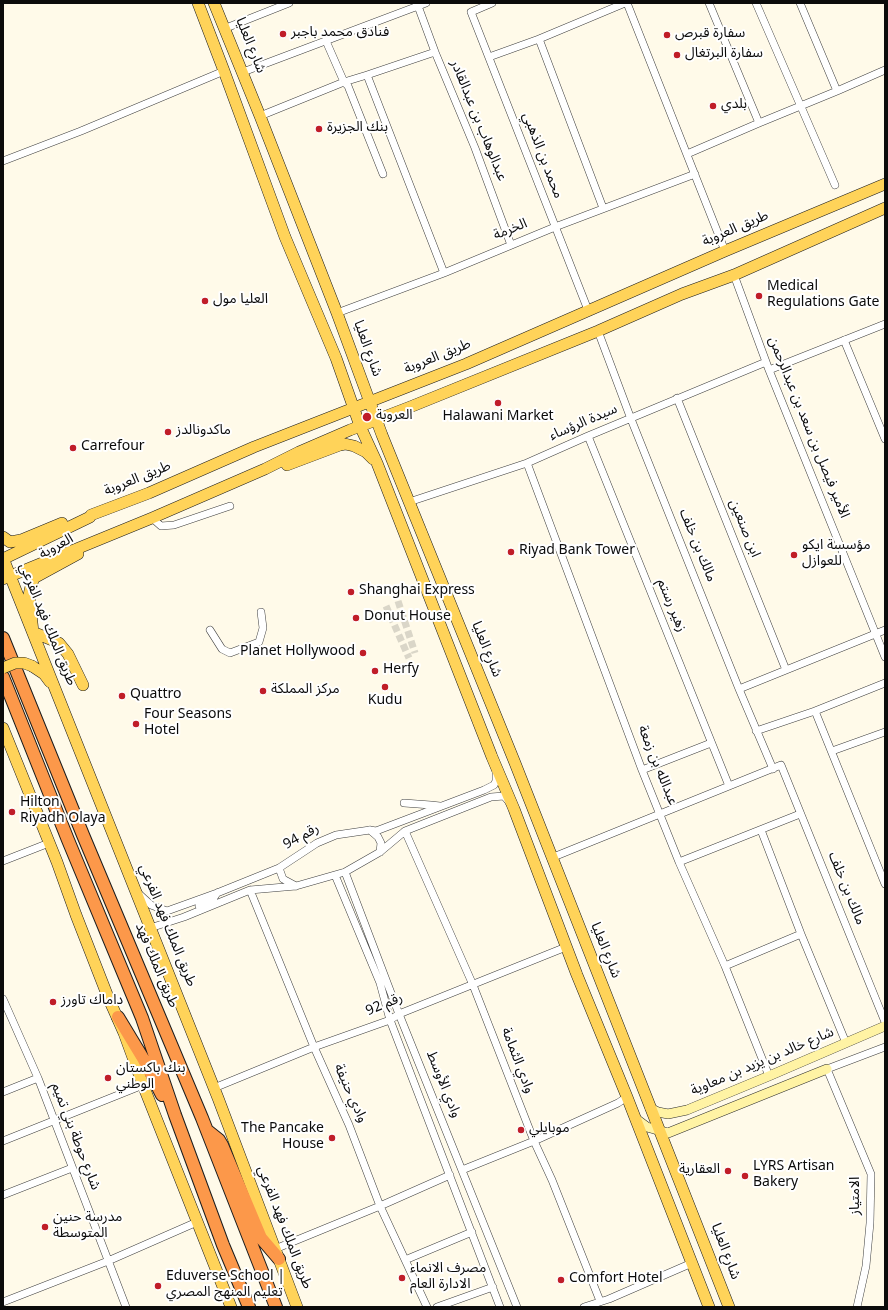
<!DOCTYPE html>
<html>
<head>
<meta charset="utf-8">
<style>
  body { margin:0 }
  #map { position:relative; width:888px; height:1310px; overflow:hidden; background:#fffae9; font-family:Georgia,serif }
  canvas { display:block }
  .frame { position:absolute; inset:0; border:4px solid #0b0b0b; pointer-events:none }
</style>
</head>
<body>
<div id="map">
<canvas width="888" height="1310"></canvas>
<div class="frame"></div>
</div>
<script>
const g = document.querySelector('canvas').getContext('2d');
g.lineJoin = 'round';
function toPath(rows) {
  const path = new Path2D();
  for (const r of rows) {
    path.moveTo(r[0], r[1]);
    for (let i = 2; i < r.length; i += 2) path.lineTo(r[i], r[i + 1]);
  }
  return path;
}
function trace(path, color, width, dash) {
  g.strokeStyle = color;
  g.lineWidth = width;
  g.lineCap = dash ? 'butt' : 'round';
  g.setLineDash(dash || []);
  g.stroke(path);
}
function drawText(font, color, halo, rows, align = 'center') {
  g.font = font + ' Georgia,"Noto Sans Arabic",serif';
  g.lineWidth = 4;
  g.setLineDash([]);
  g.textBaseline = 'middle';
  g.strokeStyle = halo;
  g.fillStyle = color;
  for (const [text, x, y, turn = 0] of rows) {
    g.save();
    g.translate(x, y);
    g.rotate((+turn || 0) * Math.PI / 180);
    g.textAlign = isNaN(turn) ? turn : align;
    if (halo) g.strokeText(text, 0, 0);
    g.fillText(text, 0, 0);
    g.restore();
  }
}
trace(toPath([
  [398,601,415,653],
  [386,606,409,658]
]), '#dad6c8', 7, [7, 3.5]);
const minor = toPath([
  [492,3,471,12,588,310],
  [627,3,725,251],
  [709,3,759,123],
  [756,3,835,185],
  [800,3,837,91],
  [418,6,435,52,475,148,511,245],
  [226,28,289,3],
  [539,39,603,208],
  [326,41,344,82,348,86,383,174],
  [489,57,539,39,625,3],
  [243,72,426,3],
  [367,75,444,273],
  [260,116,344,82,367,75,435,52],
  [687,154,759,123,837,91,885,70],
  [3,161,81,131,224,71],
  [734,275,769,370,885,657],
  [337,313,444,273,555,227,695,174],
  [598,331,631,419,739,689,773,769],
  [844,340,885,439],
  [769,370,885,324],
  [677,398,786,670],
  [588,436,729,786],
  [527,463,642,770,679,862,725,966,769,1076],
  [409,502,527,463,588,436,766,362],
  [152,518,161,526,174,525,230,506],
  [210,630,222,649,230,653,259,642,263,628,261,612],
  [739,689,885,630],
  [815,711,885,884],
  [756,731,815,711,885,683],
  [832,751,885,732],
  [642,770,711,743],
  [404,803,431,805,440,806],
  [370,830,378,837,381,843,380,852],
  [761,830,801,934,846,1043],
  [405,831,473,985,534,1141,552,1180,600,1301],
  [551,858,781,765,885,1022],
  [3,861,49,843],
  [679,862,800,814],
  [279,868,283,879,296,886],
  [345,872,399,1014,517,1307],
  [335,875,380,983,390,1020,500,1307],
  [250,890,314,1047,349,1125,380,1206,427,1307],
  [138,893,151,905,167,911,217,893,279,868,317,843,336,835,370,830,376,831,484,790,494,785,496,781,496,772],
  [199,906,213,899,217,893],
  [150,928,184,917,250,890,296,886,345,872,380,852,405,831,491,797,504,796,509,802],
  [725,966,801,934],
  [3,999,38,1078,126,1307],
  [214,1088,314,1047,390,1020,399,1014,566,947],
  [3,1092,38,1078],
  [3,1141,143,1085],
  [462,1170,534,1141,618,1103,627,1097],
  [3,1195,72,1168],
  [275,1249,380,1206,450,1175],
  [405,1260,472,1232],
  [3,1302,108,1261,197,1222],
  [437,1307,493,1287],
  [584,1307,609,1299,692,1263],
  [857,1307,866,1266,870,1223,871,1174,827,1069,885,1047]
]);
const secondary = toPath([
  [650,1108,658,1112,668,1114,687,1110,769,1076,885,1026],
  [635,1118,647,1127,668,1133,827,1069]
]);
const primary = toPath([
  [198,3,224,71,285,237,336,358,360,426,377,463,492,757,514,809,577,975,627,1097,709,1307],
  [214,3,260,116,337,313,382,435,515,763,729,1307],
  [287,465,340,445,345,444,354,446,366,452,373,459],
  [3,537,10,542,21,540,62,523],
  [78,554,34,578,31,586,29,595,33,632,59,643,68,654,83,685],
  [3,558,218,1098,297,1307],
  [3,559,90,517,91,515,149,493,254,447,466,364,725,251,885,184],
  [3,579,152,518,265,469,299,452,350,430,410,407,598,331,682,294,734,275,885,208],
  [32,666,44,674,50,682],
  [3,728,57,862,76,915,108,997,124,1033,143,1085,231,1307]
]);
const motorway = toPath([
  [3,638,83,835,202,1118,276,1307],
  [3,677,68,840,142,1018,175,1115,223,1245,249,1307],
  [118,1017,144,1060,162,1095],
  [209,1132,219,1140,222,1145,261,1238,279,1259]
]);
trace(minor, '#3e3e3e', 8);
trace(secondary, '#2d2d2d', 10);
trace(primary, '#1c1c1c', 12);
trace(motorway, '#1c1c1c', 14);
trace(minor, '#fff', 7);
trace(secondary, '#fff3a4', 9);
trace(primary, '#ffd359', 11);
trace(motorway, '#fc984a', 12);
const primaryBridge = toPath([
  [3,668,15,663,24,663,32,666]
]);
trace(primaryBridge, '#1c1c1c', 12, []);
trace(primaryBridge, '#ffd359', 11);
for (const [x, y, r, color] of [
  [283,34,4,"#c01d28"],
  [667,35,4,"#c01d28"],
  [677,55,4,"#c01d28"],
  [713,106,4,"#c01d28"],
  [319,129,4,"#c01d28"],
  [759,296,4,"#c01d28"],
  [205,301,4,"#c01d28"],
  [498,403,4,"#c01d28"],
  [367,417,5,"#c01d28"],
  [168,432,4,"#c01d28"],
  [73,448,4,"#c01d28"],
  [511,552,4,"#c01d28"],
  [794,555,4,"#c01d28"],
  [351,592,4,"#c01d28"],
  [356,618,4,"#c01d28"],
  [363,653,4,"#c01d28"],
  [375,671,4,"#c01d28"],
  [385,687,4,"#c01d28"],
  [263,691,4,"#c01d28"],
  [122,696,4,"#c01d28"],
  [136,724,4,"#c01d28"],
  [12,812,4,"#c01d28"],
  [53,1002,4,"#c01d28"],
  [108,1078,4,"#c01d28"],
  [521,1130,4,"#c01d28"],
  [332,1138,4,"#c01d28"],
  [728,1171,4,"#c01d28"],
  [745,1176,4,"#c01d28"],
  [45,1227,4,"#c01d28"],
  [402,1278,4,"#c01d28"],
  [561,1280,4,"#c01d28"],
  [158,1286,4,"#c01d28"]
]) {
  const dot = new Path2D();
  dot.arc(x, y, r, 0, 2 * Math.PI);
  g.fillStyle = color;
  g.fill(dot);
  trace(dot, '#fff', 1.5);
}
drawText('14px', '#0b0b0b', '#fff', [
  ["فنادق محمد باجبر",291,34],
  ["سفارة قبرص",675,35],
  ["سفارة البرتغال",685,55],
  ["بلدي",721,106],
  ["بنك الجزيرة",327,129],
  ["Medical",767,288],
  ["Regulations Gate",767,304],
  ["العليا مول",213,301],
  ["العروبة",376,417],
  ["Halawani Market",498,418,"center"],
  ["ماكدونالدز",176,432],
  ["Carrefour",81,448],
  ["مؤسسة ايكو",802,547],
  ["للعوازل",802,563],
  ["Riyad Bank Tower",519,552],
  ["Shanghai Express",359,592],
  ["Donut House",364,618],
  ["Planet Hollywood",355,653,"right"],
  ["Herfy",383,671],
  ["مركز المملكة",271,691],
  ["Quattro",130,696],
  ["Kudu",385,702,"center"],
  ["Four Seasons",144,716],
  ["Hotel",144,732],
  ["Hilton",20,804],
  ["Riyadh Olaya",20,820],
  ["داماك تاورز",61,1002],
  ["بنك باكستان",116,1070],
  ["الوطني",116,1086],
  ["The Pancake",324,1130,"right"],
  ["House",324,1146,"right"],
  ["موبايلي",529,1130],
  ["LYRS Artisan",753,1168],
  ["Bakery",753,1184],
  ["العقارية",720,1171,"right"],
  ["مدرسة حنين",53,1219],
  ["المتوسطة",53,1235],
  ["مصرف الانماء",410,1270],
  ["الادارة العام",410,1286],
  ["Eduverse School |",166,1278],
  ["تعليم المنهج المصري",166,1294],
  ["Comfort Hotel",569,1280]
], 'left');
drawText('14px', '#0b0b0b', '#fff', [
  ["شارع العليا",249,46,68],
  ["عبدالوهاب بن عبدالقادر",477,121,68],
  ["محمد بن الذهبي",541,156,69],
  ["طريق العروبة",736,230,-23],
  ["الخرمة",511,231,-22],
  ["شارع العليا",366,349,70],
  ["طريق العروبة",438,358,-22],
  ["سيدة الرؤساء",584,424,-23],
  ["الأمير فيصل بن سعد بن عبدالرحمن",807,428,68],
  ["طريق العروبة",138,480,-22],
  ["ابن صنعين",743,529,68],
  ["مالك بن خلف",696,546,68],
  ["العروبة",57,548,-29],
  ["زهير رستم",670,606,68],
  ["طريق الملك فهد الفرعي",46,625,68],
  ["شارع العليا",485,650,68],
  ["عبدالله بن زمعة",656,766,68],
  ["رقم 94",302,838,-29],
  ["مالك بن خلف",845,889,68],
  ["طريق الملك فهد الفرعي",166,926,68],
  ["شارع العليا",604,951,68],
  ["طريق الملك فهد",155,966,67],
  ["رقم 92",385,1006,-23],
  ["وادي الثمامة",516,1061,69],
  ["شارع خالد بن يزيد بن معاوية",763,1063,-23],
  ["وادي الأوسط",442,1085,68],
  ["وادي حنيفة",349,1094,66],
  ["شارع حوطة بني تميم",74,1137,69],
  ["الامتياز",857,1196,-90],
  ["طريق الملك فهد الفرعي",283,1228,69],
  ["شارع العليا",724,1252,69]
]);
</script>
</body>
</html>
